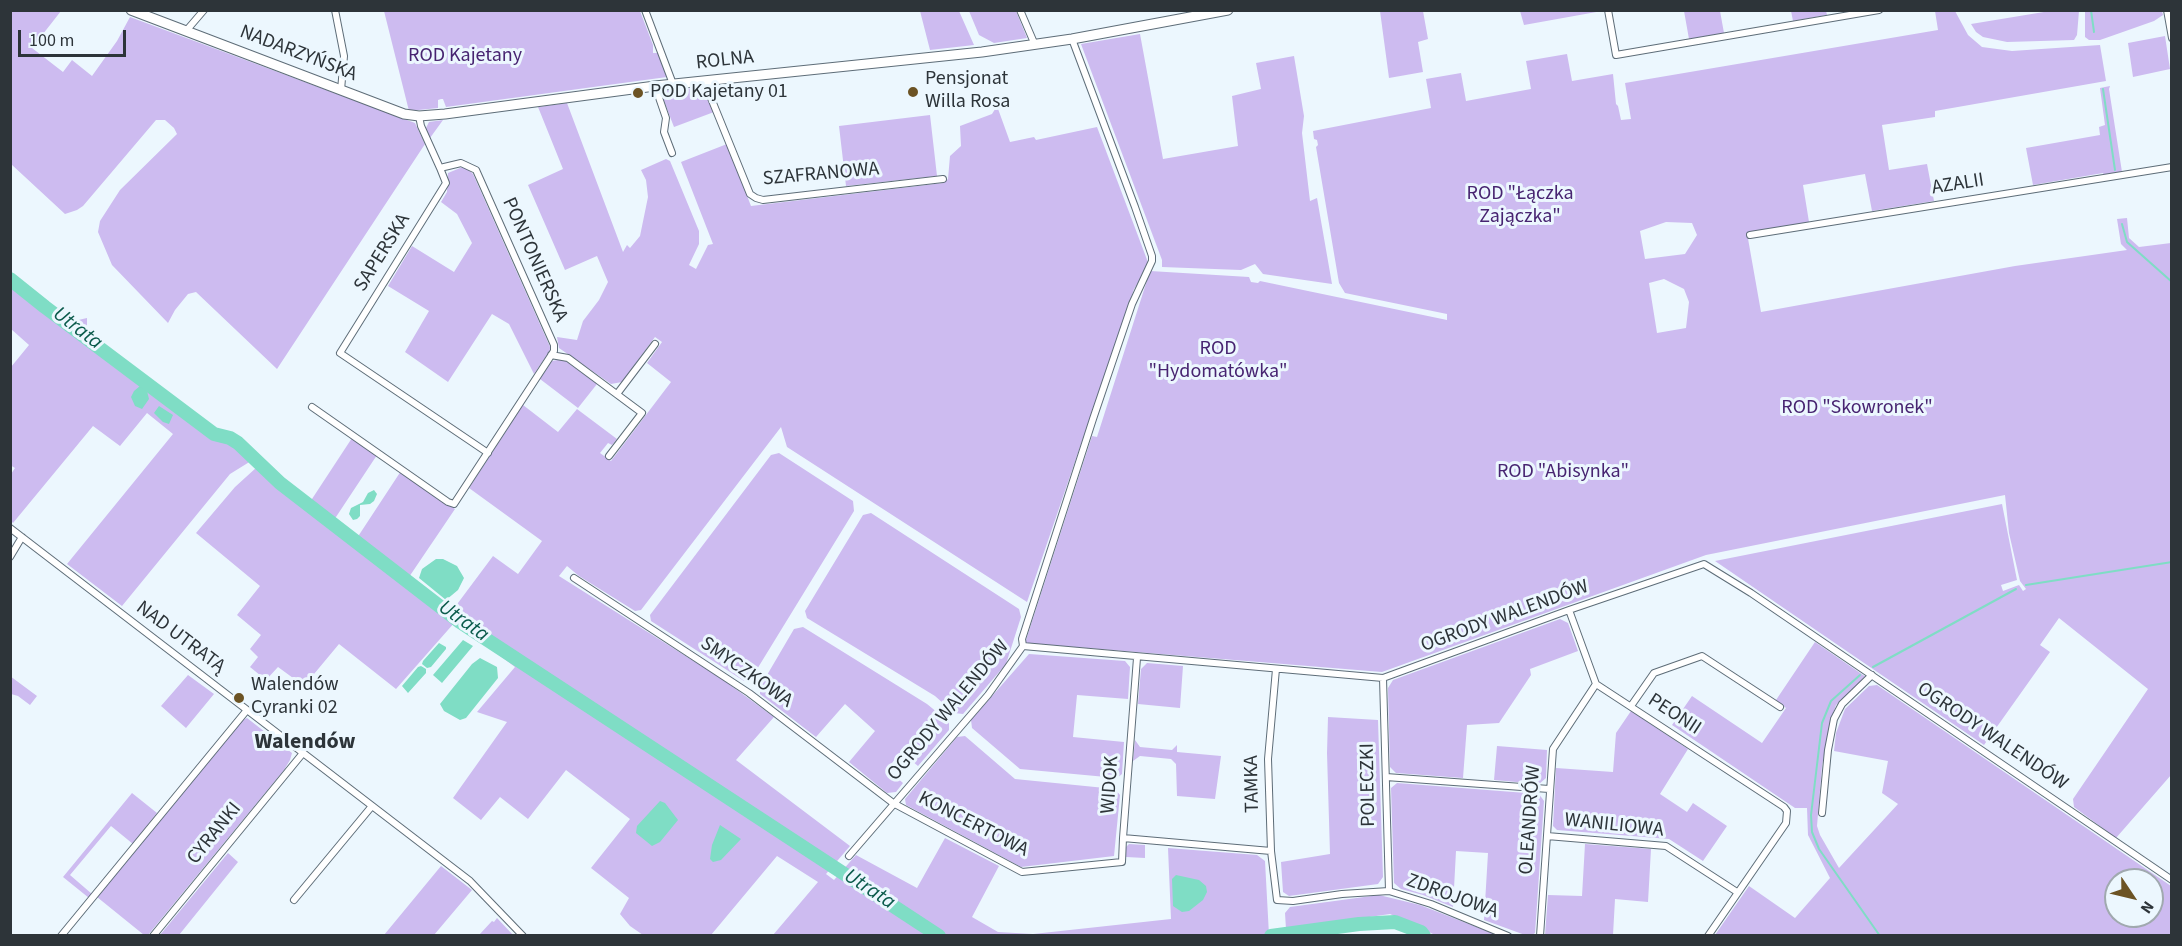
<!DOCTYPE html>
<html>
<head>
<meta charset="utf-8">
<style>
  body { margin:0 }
  #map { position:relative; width:2182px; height:946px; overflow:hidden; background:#ecf7fe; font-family:"Source Sans 3",sans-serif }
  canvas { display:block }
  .frame { position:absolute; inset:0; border:12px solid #2d3439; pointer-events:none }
  .north { position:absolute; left:2104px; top:868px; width:60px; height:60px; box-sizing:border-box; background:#ecf7fe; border:2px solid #a0a9af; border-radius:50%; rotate:125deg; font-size:16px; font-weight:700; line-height:24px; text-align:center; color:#2d3439 }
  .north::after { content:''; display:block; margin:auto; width:21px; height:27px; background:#6c5324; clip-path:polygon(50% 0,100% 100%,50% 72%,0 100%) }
  .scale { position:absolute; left:18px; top:30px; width:108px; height:27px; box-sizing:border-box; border:3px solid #2d3439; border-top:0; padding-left:8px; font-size:18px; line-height:21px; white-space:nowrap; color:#2d3439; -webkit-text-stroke:4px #ecf7fe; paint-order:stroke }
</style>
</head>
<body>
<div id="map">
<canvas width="2182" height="946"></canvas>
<div class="frame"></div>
<div class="north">N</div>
<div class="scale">100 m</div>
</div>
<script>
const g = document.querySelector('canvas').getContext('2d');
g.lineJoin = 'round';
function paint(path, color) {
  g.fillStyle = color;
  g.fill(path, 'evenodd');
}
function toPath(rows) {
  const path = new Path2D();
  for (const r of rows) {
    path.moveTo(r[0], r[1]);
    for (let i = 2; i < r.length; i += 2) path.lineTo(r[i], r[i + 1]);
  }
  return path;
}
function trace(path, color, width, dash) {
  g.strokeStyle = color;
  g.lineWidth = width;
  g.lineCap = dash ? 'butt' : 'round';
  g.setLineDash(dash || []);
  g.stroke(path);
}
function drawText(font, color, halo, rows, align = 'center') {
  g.font = font + ' "Source Sans 3",sans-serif';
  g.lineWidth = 6;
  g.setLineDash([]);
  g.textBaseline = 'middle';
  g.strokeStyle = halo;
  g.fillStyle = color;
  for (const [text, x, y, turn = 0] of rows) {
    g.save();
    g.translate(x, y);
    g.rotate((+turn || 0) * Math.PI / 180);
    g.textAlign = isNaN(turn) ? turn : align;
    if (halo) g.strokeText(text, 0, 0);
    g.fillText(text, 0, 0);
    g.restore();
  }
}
paint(toPath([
  [11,10,61,11,32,48,63,72,72,60,92,76,117,41,130,17,415,123,425,144,277,369,196,292,188,294,175,310,168,323,112,265,98,232,100,221,120,190,177,134,174,128,165,120,156,120,83,206,77,210,65,214,11,164],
  [2056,10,2079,11,2077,35,2074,40,2007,42,1983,37,1976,32,1971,24],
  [384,11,640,11,653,45,653,53,658,53,667,77,446,107,443,99,441,99,438,100,438,108,409,111],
  [920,11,959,11,974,45,930,50],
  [969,11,1016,11,1027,38,994,43,979,35],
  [1380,11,1423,11,1428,39,1418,42,1423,72,1389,78],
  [1602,11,1524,25,1520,11,1520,10],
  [1684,11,1720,11,1724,33,1689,39],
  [1791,11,1826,11,1827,15,1793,21],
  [1935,11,1955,11,1968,35,1982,47,2012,51,2100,45,2106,81,1935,111,1935,117,1882,125,1889,170,1927,164,1934,201,1872,211,1865,174,1803,185,1809,222,1747,233,1761,312,2015,266,2127,250,2121,244,2117,219,2127,218,2129,238,2139,247,2171,243,2171,775,2116,838,2074,807,2073,799,2148,689,2059,618,2040,645,2050,652,1984,745,1715,561,2002,504,2017,580,2001,585,2003,591,2019,585,2023,591,2026,589,2020,581,2009,533,2005,495,1706,555,1382,672,1025,643,1092,436,1097,437,1150,271,1249,277,1251,282,1258,283,1260,281,1447,320,1447,314,1345,293,1339,283,1316,147,1318,145,1317,140,1314,139,1313,131,1431,108,1426,79,1461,73,1466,101,1531,89,1526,61,1567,54,1572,81,1613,74,1616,104,1618,106,1621,120,1631,119,1625,83,1938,30],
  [1666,222,1692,223,1697,235,1685,254,1645,259,1640,231],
  [1664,279,1684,289,1689,302,1686,328,1657,333,1649,283],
  [2085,11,2162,11,2163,15,2154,21,2120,33,2100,40,2089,40,2085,37],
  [1140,34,1163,159,1238,146,1232,96,1261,89,1256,63,1294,56,1304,116,1302,133,1310,201,1317,198,1332,284,1263,274,1255,264,1241,270,1162,267,1162,260,1081,44],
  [2165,36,2170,69,2133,77,2128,43],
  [2110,86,2109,89,2122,172,2104,175,2103,173,2033,185,2026,148,2100,135,2099,127,2105,125,2100,88],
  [705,87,714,112,674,127,660,91],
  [567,103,623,252,627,245,630,248,640,236,648,197,646,180,641,170,666,159,670,161,699,231,699,244,689,265,696,269,708,245,713,244,681,162,727,144,751,206,943,183,948,179,950,156,961,146,960,126,992,114,997,106,1010,142,1034,137,1036,140,1097,127,1149,265,1134,289,1027,602,787,447,781,427,641,610,635,611,579,576,567,566,559,576,722,679,774,717,736,760,850,846,826,874,834,880,856,855,917,888,945,838,999,866,972,917,998,932,1033,934,1171,919,1168,848,1257,855,1265,861,1269,935,773,935,818,882,777,856,711,935,643,935,630,926,620,914,629,898,591,868,630,819,566,770,528,819,500,797,481,820,453,798,507,722,477,712,515,667,455,622,396,689,339,644,304,686,278,667,266,680,250,667,258,657,250,649,261,635,237,615,260,586,196,533,235,487,257,467,251,461,230,474,122,606,67,564,173,434,147,413,120,446,93,426,13,523,11,521,11,474,15,468,10,465,10,375,12,372,11,367,29,345,11,329,10,273,60,313,74,321,87,318,87,332,211,428,236,437,262,462,310,502,352,438,377,455,334,520,357,538,401,471,455,509,409,577,452,611,493,556,518,574,542,541,469,488,523,405,558,432,577,409,617,439,612,445,608,443,600,453,611,461,671,382,647,363,662,342,655,337,622,382,611,384,559,348,557,337,577,340,583,321,599,300,608,282,597,256,565,270,528,185,563,169,538,107],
  [930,115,937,176,846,186,839,126],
  [443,120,430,138,425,130,429,122],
  [465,166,473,174,551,349,534,374,509,324,492,314,448,382,405,352,429,311,388,286,412,246,454,272,472,243,457,214,441,202,447,192,448,173],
  [563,359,597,384,578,408,540,379,552,361],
  [779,453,853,501,854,511,751,679,744,681,651,621,650,615,771,455],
  [871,513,1019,609,1021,617,1006,664,963,714,954,713,935,696,807,618,805,611,863,515],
  [1560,619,1568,623,1578,651,1530,669,1531,675,1499,723,1467,725,1463,778,1396,773,1390,767,1388,688,1393,680],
  [803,627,927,704,949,722,949,730,918,766,901,752,887,769,903,783,896,792,887,793,849,762,875,731,845,704,816,737,760,694,760,687,794,629],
  [1815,642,1866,677,1836,705,1830,722,1822,766,1817,826,1820,835,1839,868,1898,804,1882,793,1888,761,1834,751,1836,733,1845,709,1869,686,1877,685,2171,886,2171,935,1715,935,1749,886,1795,918,1830,878,1808,835,1807,808,1795,808,1672,725,1692,696,1762,743,1786,708,1776,700],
  [2116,880,2152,880,2152,916,2116,916],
  [1029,654,1125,661,1130,667,1128,699,1077,695,1073,737,1124,742,1122,774,1117,778,1020,769,972,728,971,720],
  [1147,663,1183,666,1180,708,1138,704,1141,669],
  [188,675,214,694,186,728,161,706],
  [10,676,37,696,30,705,18,696,11,694],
  [1631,711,1688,749,1660,794,1687,812,1693,803,1727,826,1703,861,1669,839,1557,830,1553,826,1556,768,1613,772,1616,733],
  [1328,717,1378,720,1383,877,1378,884,1289,896,1283,892,1281,862,1330,854,1327,753],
  [247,718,292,753,290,760,284,770,148,935,144,935,97,897,243,720],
  [965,736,1015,779,1115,789,1120,795,1114,856,1021,867,906,805,905,799,957,737],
  [1135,740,1140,747,1172,750,1177,745,1177,752,1221,756,1215,799,1177,796,1176,764,1171,759,1140,756,1133,761],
  [1497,746,1547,750,1546,778,1539,784,1494,780],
  [1397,783,1539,794,1544,801,1535,933,1532,935,1525,935,1484,920,1488,853,1456,851,1453,907,1423,895,1401,889,1394,883,1391,788],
  [132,793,157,813,133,844,111,826,70,875,92,894,89,898,63,877],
  [1129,844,1145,845,1145,858,1126,857,1126,847],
  [1585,844,1651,849,1648,902,1615,899,1613,935,1545,935,1548,895,1582,896],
  [228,853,238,862,179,935,160,935],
  [441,866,472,890,434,935,384,935],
  [1379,895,1420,905,1497,935,1446,936,1433,934,1390,914,1286,929,1285,913,1290,907],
  [497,918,513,935,479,935,492,921,494,922]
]), '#cdbbf0');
paint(toPath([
  [140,386,147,391,149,399,142,409,135,406,131,397,134,391],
  [159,406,173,415,169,424,163,422,154,413],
  [374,490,377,494,374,501,370,504,360,505,360,516,357,519,353,520,349,514,351,508,363,502,368,493],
  [436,559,443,559,457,566,464,578,458,590,446,600,419,578,422,569],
  [463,640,473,646,442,683,433,675],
  [439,643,446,647,446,649,431,667,427,668,422,664,423,661],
  [480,658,497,667,498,678,466,718,460,720,444,711,440,704,472,664],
  [421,666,426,669,426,673,408,693,402,686,418,667],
  [660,801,665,803,678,820,660,842,652,846,636,833,637,826],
  [720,825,741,839,721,860,713,862,710,859,712,845],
  [1176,875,1199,880,1206,886,1207,892,1203,900,1189,911,1182,912,1173,906,1172,879]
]), '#7fddc5');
trace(toPath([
  [2091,10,2094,32],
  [2103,89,2115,170],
  [2122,224,2127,242,2172,282],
  [2026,585,2172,562],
  [1873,667,2016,589],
  [1860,675,1831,701,1822,723,1811,815,1812,832,1819,849,1880,936]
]), '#7fddc5', 2);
trace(toPath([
  [10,279,45,307,214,434,230,438,238,443,280,483,460,622,939,936],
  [1271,936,1359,924,1395,922,1421,932,1424,936]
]), '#7fddc5', 14);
const street = toPath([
  [335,10,344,56,341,90],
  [645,10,673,84],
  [1020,10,1035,45],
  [1608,10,1616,55,1879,10],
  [2167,10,2172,38],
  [186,31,204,10],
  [709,81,711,98,750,194,756,198,763,200,943,179],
  [655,86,666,118,664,132,672,153],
  [440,168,446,183,340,353,488,453],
  [1750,235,2172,167],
  [551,355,568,358,642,413,609,456],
  [617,394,655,344],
  [312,407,448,502,454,504,554,351,554,345,476,170,461,163,440,168,421,126,419,116],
  [10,528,470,881,523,936],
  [10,557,22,537],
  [574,578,749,693,893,803,1022,872,1122,862,1123,838],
  [1569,610,1596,684,1784,807,1787,811,1786,823,1708,936],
  [1023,646,1383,678,1569,610,1704,564,1751,593,2172,880],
  [1023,646,1022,639,1093,419,1132,304,1152,261,1152,256,1135,207,1072,39],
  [1137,658,1123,838,1271,851],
  [1276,669,1268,759,1271,851,1277,900,1293,901,1342,894,1389,891,1431,904,1508,936],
  [1383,678,1389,891],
  [1631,706,1654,673,1702,656,1780,707],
  [1386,777,1549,789],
  [1822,813,1828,750,1834,719,1842,704,1872,675],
  [1547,836,1666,846,1737,892],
  [849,856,988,695,1023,646],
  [294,900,372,806],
  [61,936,247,710],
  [153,936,303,753],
  [1540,936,1553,749,1596,684]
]);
const secondary = toPath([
  [131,10,404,114,419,116,445,114,655,86,982,52,1072,39,1228,10]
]);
trace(street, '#5e6d78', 8);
trace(secondary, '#5e6d78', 11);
trace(street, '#fff', 6);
trace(secondary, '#fff', 9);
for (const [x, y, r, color] of [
  [913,92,6,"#6c5324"],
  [638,93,6,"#6c5324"],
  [239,698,6,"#6c5324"]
]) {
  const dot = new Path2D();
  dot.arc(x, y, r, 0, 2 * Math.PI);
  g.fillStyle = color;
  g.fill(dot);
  trace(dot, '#ecf7fe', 2);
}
drawText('20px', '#2d3439', '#ecf7fe', [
  ["NADARZYŃSKA",298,54,21],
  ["ROLNA",725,61,-6],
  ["SZAFRANOWA",821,175,-5],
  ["AZALII",1958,185,-9],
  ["SAPERSKA",383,253,-58],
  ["PONTONIERSKA",534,260,66],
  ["OGRODY WALENDÓW",1505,617,-20],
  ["NAD UTRATĄ",180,638,37],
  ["SMYCZKOWA",746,673,35],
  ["OGRODY WALENDÓW",949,711,-50],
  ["PEONII",1674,715,33],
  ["OGRODY WALENDÓW",1992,737,34],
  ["TAMKA",1253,784,-91],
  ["WIDOK",1111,785,-86],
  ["POLECZKI",1369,785,-91],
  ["OLEANDRÓW",1531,820,-86],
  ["KONCERTOWA",973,825,27],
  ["WANILIOWA",1614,826,6],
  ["CYRANKI",215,834,-51],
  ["ZDROJOWA",1452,897,20]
]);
drawText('20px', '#472471', '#ecf7fe', [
  ["ROD Kajetany",465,57],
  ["ROD \"Łączka",1520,195],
  ["Zajączka\"",1520,218],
  ["ROD",1218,350],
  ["\"Hydomatówka\"",1218,373],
  ["ROD \"Skowronek\"",1857,409],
  ["ROD \"Abisynka\"",1563,473]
]);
drawText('20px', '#2d3439', '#ecf7fe', [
  ["Pensjonat",925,80],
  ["Willa Rosa",925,103],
  ["POD Kajetany 01",650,93],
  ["Walendów",251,686],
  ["Cyranki 02",251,709]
], 'left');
drawText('italic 21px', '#0b5b4c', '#ecf7fe', [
  ["Utrata",77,329,37],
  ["Utrata",463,622,35],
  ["Utrata",869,890,33]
]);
drawText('bold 22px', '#2d3439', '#ecf7fe', [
  ["Walendów",305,743]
]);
</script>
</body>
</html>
